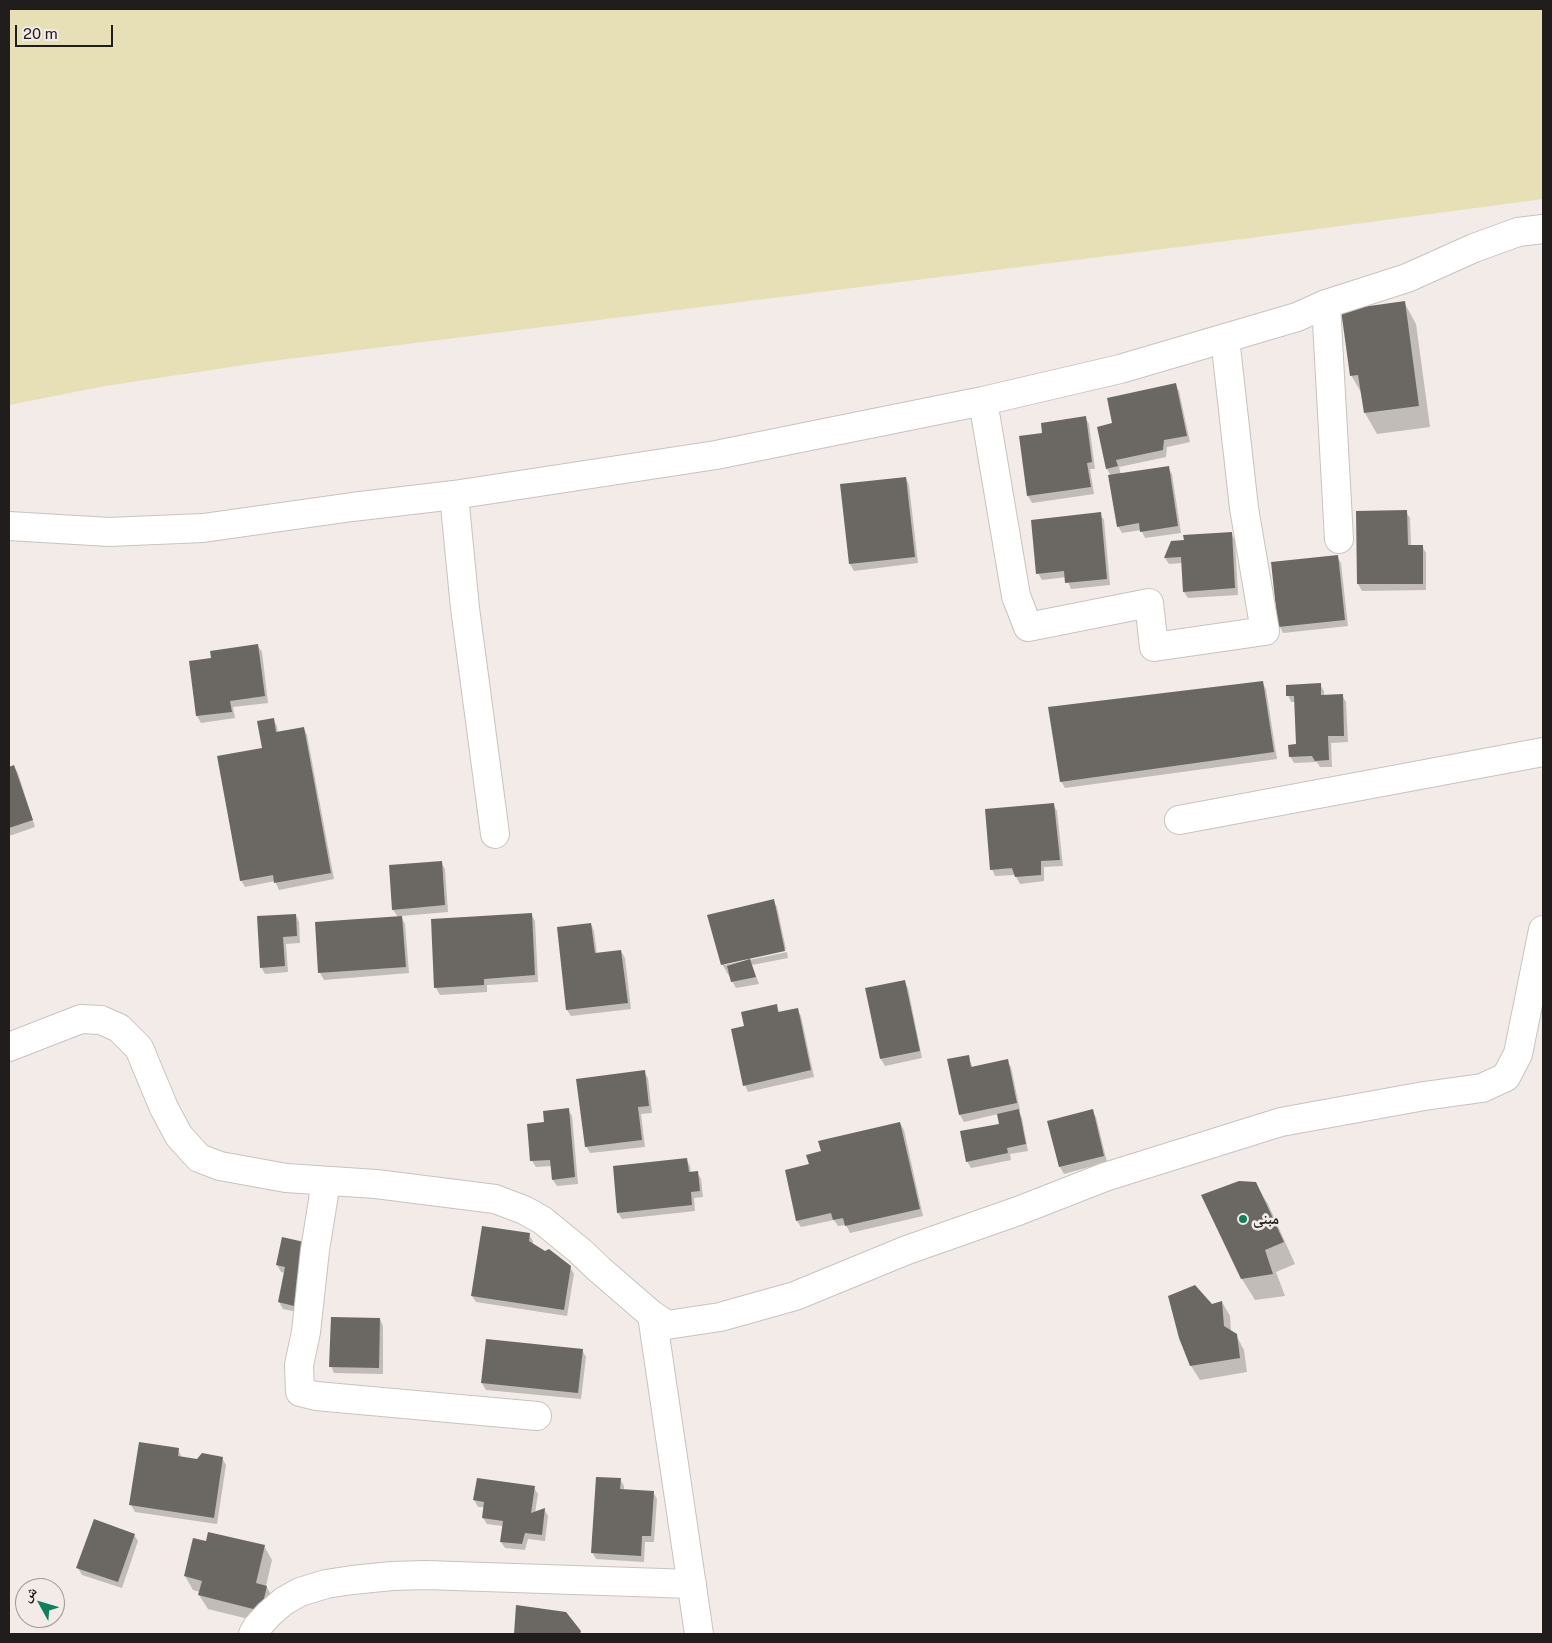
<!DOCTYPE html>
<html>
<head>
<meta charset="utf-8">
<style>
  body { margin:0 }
  #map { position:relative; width:1552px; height:1643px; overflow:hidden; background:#f2ebe7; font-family:"Public Sans","Noto Naskh Arabic",sans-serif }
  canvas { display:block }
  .frame { position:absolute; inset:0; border:10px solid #201d1c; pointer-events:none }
  .north { position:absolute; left:15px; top:1578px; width:50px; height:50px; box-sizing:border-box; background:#f2ebe7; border:1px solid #9e9996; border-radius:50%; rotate:309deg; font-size:14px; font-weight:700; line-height:20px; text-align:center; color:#201d1c }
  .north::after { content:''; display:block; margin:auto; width:18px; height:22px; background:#127f5b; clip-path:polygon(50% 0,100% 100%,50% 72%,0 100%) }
  .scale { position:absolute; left:15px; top:25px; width:98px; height:22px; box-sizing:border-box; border:2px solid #201d1c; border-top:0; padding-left:6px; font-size:15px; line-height:18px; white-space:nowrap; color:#201d1c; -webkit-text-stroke:4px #f2ebe7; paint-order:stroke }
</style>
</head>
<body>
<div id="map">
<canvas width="1552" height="1643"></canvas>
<div class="frame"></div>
<div class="north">ش</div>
<div class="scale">20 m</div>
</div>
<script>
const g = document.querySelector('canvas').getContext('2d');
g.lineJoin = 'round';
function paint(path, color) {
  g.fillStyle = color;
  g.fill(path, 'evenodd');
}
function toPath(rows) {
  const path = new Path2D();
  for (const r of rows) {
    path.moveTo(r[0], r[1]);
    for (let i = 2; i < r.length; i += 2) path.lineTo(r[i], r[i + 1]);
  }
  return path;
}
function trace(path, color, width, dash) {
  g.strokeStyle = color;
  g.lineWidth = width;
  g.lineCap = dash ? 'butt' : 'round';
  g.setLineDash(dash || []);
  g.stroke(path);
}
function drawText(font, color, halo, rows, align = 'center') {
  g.font = font + ' "Public Sans","Noto Naskh Arabic",sans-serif';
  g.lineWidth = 5;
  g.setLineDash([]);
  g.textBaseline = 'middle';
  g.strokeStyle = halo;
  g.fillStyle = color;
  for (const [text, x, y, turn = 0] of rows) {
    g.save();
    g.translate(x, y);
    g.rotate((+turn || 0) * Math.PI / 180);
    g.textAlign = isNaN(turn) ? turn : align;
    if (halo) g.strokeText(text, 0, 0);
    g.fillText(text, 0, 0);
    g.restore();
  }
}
paint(toPath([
  [9,9,1543,9,1543,199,1250,238,264,362,105,386,9,405]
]), '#e7dfb6');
paint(toPath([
  [1404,302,1416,324,1430,427,1377,434,1365,413,1362,394,1351,375],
  [1175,384,1179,391,1190,442,1167,447,1166,457,1119,467,1121,475,1168,467,1172,474,1181,533,1145,538,1141,530,1122,533,1118,526,1111,476,1107,469,1113,424],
  [1085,417,1089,424,1095,469,1090,469,1094,494,1032,503,1028,496,1020,437,1044,434],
  [906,478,909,485,918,563,854,571,850,564,841,485],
  [1357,512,1406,512,1410,518,1411,546,1422,546,1426,553,1426,590,1362,591,1358,584],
  [1100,514,1104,520,1110,585,1071,589,1066,577,1042,580,1038,573],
  [1231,533,1235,540,1238,595,1188,598,1184,592,1183,563,1169,564,1165,558],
  [1337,556,1341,563,1348,626,1283,633,1280,627],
  [258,646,262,652,268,703,233,707,235,718,201,723,197,716,190,662,213,659],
  [1262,682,1266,689,1277,759,1065,788,1061,781],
  [1320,684,1324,691,1324,696,1342,695,1346,702,1348,742,1331,743,1332,767,1320,767,1317,762,1294,763,1290,756,1297,745,1296,702,1291,702,1288,695],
  [273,719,277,726,278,733,304,729,307,735,334,879,279,890,275,881,245,887,241,880],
  [14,766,18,773,35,827,9,836,9,768],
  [1053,804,1057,811,1063,866,1044,867,1044,881,1020,884,1015,875,995,876,992,869],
  [441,862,445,869,448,912,401,916,405,924,409,973,324,980,320,973,316,924,398,917,393,910],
  [773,901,777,907,786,949,749,958,749,960,787,952,788,958,752,965,759,984,736,988,722,964],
  [748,958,748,960,724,965,724,963],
  [531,914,535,921,538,982,487,985,487,992,440,995,436,988],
  [296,915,299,922,300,943,286,944,288,972,265,974,261,967],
  [591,924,594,931,597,954,621,951,625,958,631,1009,571,1016,567,1010],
  [904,982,908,988,922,1058,885,1066,881,1059,867,989],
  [776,1005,780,1013,797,1009,801,1016,814,1077,748,1092,745,1085,745,1027],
  [968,1056,973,1068,1007,1061,1011,1067,1020,1110,1018,1110,1022,1118,1028,1151,1010,1154,1011,1160,971,1168,967,1161,1000,1124,998,1114,964,1122,960,1115,948,1060],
  [644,1072,648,1078,652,1113,641,1114,645,1147,590,1153,586,1146],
  [568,1110,572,1116,578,1184,557,1186,553,1180,552,1166,536,1167,532,1161,545,1123],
  [1092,1111,1096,1117,1107,1162,1064,1174,1060,1167,1049,1122],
  [900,1123,904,1130,923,1216,850,1233,846,1225,838,1226,834,1220,801,1227,797,1221,810,1165],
  [686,1159,690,1166,691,1173,697,1172,701,1179,703,1197,694,1198,695,1211,622,1219,618,1213],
  [1255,1183,1268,1204,1295,1264,1276,1272,1285,1296,1255,1300,1242,1279],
  [529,1235,533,1241,533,1245,570,1267,574,1274,567,1316,476,1302,472,1296],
  [283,1238,302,1313,283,1309,279,1302,285,1273,281,1272,277,1265],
  [1222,1302,1230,1316,1231,1332,1236,1335,1244,1350,1247,1372,1200,1380,1191,1366,1212,1305],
  [380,1319,383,1326,383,1374,334,1373,331,1366],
  [582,1350,586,1357,581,1399,486,1390,482,1383],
  [178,1449,182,1458,198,1460,222,1458,226,1465,217,1524,135,1512,131,1505],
  [620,1479,624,1486,624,1491,653,1492,657,1499,654,1542,645,1542,644,1562,596,1559,592,1552],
  [534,1488,538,1494,535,1513,544,1509,548,1516,545,1541,528,1539,525,1550,505,1548,501,1542,503,1526,487,1524,483,1518,485,1507,478,1507,474,1500],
  [134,1535,138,1541,122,1588,82,1575,78,1568],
  [207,1543,264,1546,272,1560,266,1586,275,1601,269,1624,208,1609,199,1595,200,1592,193,1590,185,1576],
  [517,1606,580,1632,581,1634,515,1634]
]), '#0003');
paint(toPath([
  [1405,301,1419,406,1364,413,1358,375,1350,376,1341,310],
  [1176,383,1187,436,1164,440,1163,450,1116,460,1118,466,1106,469,1097,427,1112,423,1107,398],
  [1086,416,1092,462,1087,463,1091,487,1027,496,1019,436,1042,433,1041,423],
  [1169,466,1178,526,1140,532,1139,523,1117,527,1108,475],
  [906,477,915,557,849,564,840,484],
  [1407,510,1408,545,1423,545,1423,584,1357,584,1356,511],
  [1101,512,1107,579,1065,583,1064,571,1036,574,1031,520],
  [1232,532,1235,588,1183,592,1181,557,1164,558,1171,541,1184,540,1183,535],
  [1338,555,1345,620,1278,627,1271,562],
  [258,644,265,696,230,701,232,712,196,716,189,661,211,658,210,651],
  [1263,681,1274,752,1060,782,1048,707],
  [1321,683,1321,695,1343,694,1344,736,1328,736,1329,760,1315,761,1312,756,1289,757,1288,745,1296,744,1294,696,1286,696,1286,685],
  [274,718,276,732,304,727,331,873,274,883,273,875,240,881,217,756,262,748,257,721],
  [14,765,33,820,9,828,9,767],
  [1054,803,1060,860,1041,861,1041,875,1015,877,1012,868,990,870,985,809],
  [442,861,445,905,392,910,389,865],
  [774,899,785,951,721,965,707,915],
  [532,913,535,975,484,979,484,985,434,988,431,919],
  [296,914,297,936,283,937,285,966,260,968,257,916],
  [402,916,406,967,318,973,315,922],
  [591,923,595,953,621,950,628,1003,566,1010,557,927],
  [750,959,756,977,731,982,727,966],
  [905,980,920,1051,880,1059,865,988],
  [777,1004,778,1012,798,1008,811,1070,743,1086,731,1029,744,1026,741,1012],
  [969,1055,971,1067,1008,1059,1017,1103,959,1115,947,1059],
  [645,1070,649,1106,638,1107,642,1140,585,1147,576,1079],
  [569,1108,575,1177,552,1180,550,1160,530,1161,527,1124,544,1122,543,1111],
  [1019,1109,1026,1144,1007,1148,1008,1153,966,1162,960,1131,999,1124,997,1114],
  [1093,1109,1104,1156,1059,1167,1047,1121],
  [900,1122,920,1209,845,1226,843,1218,833,1220,831,1213,796,1221,785,1170,809,1164,806,1155,821,1151,818,1141],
  [687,1158,689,1172,698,1171,700,1191,691,1192,692,1205,617,1213,613,1166],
  [1239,1181,1256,1182,1284,1242,1265,1250,1273,1274,1241,1279,1201,1195],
  [482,1226,530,1233,529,1241,545,1251,549,1249,571,1266,564,1310,471,1296],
  [282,1237,313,1244,298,1307,278,1302,285,1267,276,1265],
  [1195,1285,1212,1304,1222,1301,1224,1326,1237,1334,1240,1358,1190,1366,1179,1338,1168,1296],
  [331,1317,380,1318,379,1368,329,1367],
  [486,1339,583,1349,578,1393,481,1383],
  [139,1442,179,1448,178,1456,197,1459,202,1453,223,1457,214,1518,129,1505],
  [596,1477,621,1478,620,1489,654,1491,651,1536,642,1536,641,1556,591,1553],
  [477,1478,535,1486,531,1513,545,1508,542,1535,525,1533,522,1544,500,1542,503,1521,482,1518,484,1502,473,1500],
  [94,1519,135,1534,118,1582,76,1568],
  [208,1532,265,1545,256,1583,267,1586,261,1611,198,1595,202,1581,184,1576,193,1538,206,1541],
  [516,1605,566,1612,581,1631,580,1634,514,1634]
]), '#6b6762');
const minor = toPath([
  [1326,304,1339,539],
  [983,401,1016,596,1028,627,1149,603,1154,647,1265,631,1244,508,1225,338],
  [454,495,465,608,495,834],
  [9,526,109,532,203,528,352,507,454,495,716,455,983,401,1120,369,1297,317,1326,304,1407,278,1474,248,1518,232,1543,229],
  [1179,820,1543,752],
  [9,1047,81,1019,101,1020,119,1028,139,1048,164,1108,179,1136,199,1158,220,1166,286,1178,376,1184,495,1199,524,1210,542,1220,580,1251,600,1270,652,1315,667,1325,720,1317,795,1296,907,1250,1018,1211,1105,1177,1281,1122,1424,1096,1482,1088,1506,1077,1518,1054,1543,930],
  [326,1182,315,1250,306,1332,299,1365,300,1392,316,1396,537,1416],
  [652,1315,699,1634],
  [253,1634,257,1627,269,1614,284,1601,300,1592,326,1584,352,1580,392,1576,425,1575,692,1584]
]);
trace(minor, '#c9c3bf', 30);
trace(minor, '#fff', 28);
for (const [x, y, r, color] of [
  [1243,1219,5,"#127f5b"]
]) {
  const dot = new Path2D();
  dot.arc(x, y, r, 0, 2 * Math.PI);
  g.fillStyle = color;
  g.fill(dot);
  trace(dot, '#f2ebe7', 2);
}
drawText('bold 15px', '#201d1c', '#f2ebe7', [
  ["مبنى",1253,1219]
], 'left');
</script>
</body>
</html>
